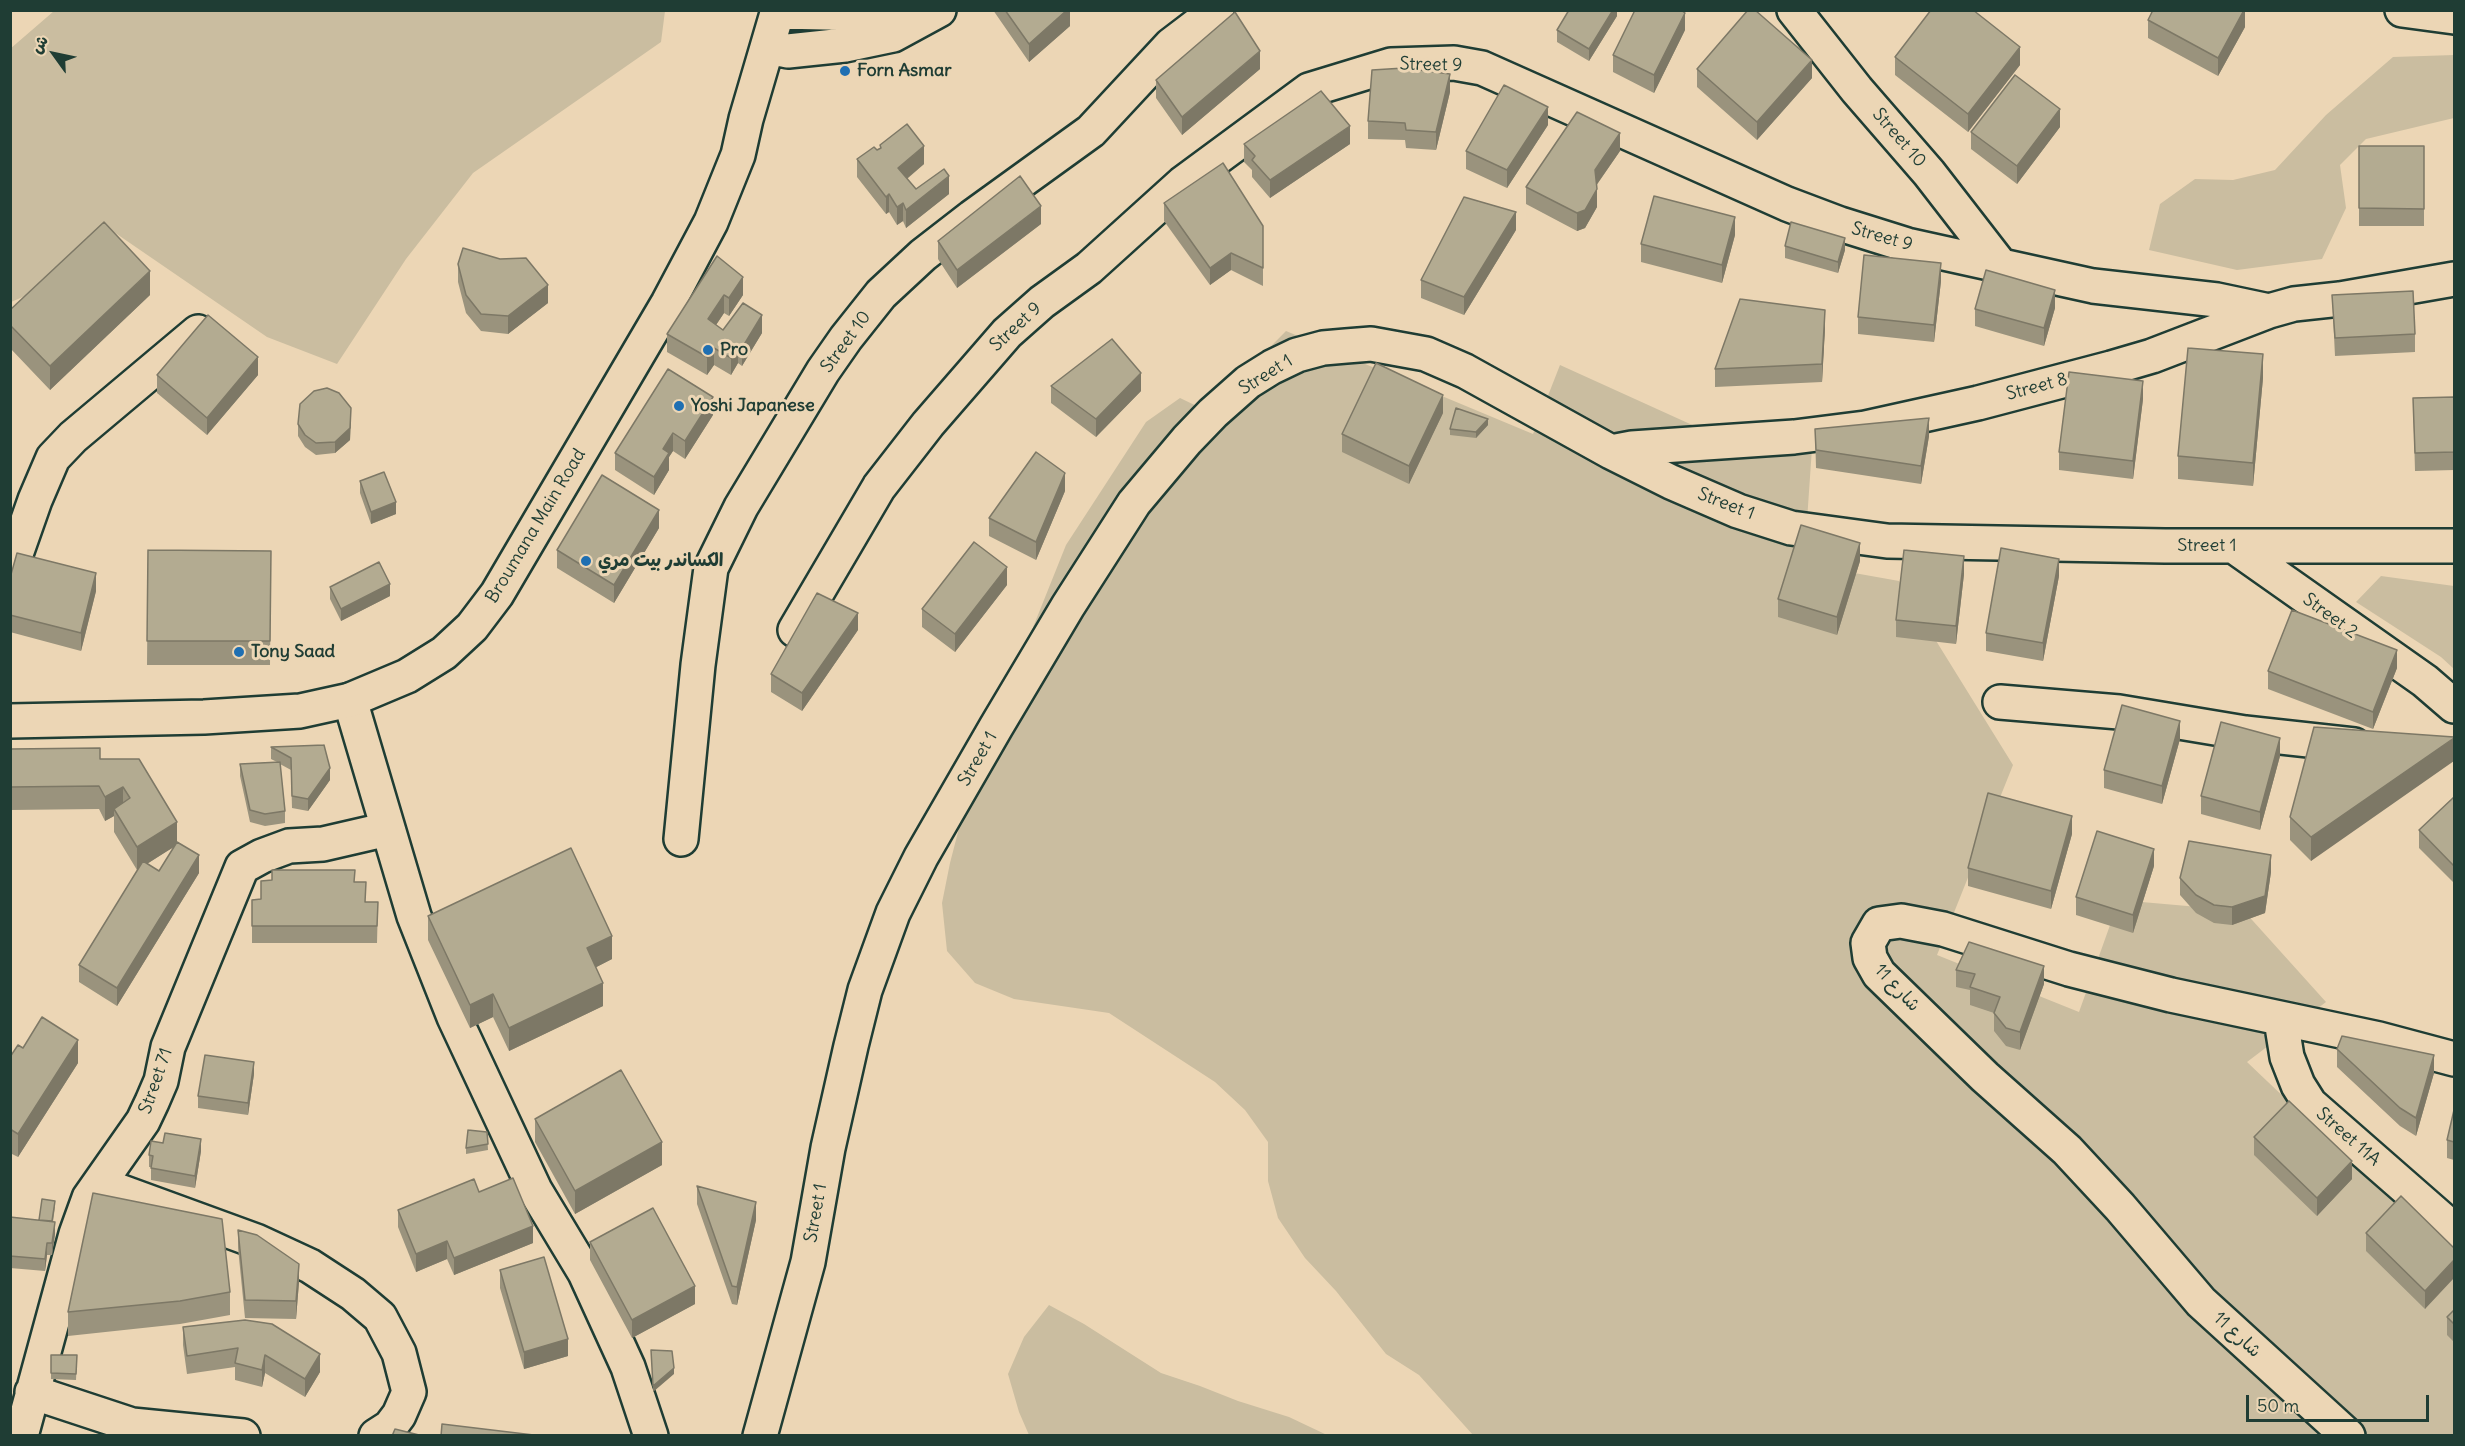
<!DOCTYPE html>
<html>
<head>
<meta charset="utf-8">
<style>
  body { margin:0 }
  #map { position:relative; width:2465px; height:1446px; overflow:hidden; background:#ecd6b5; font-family:Delius,"Playpen Sans Arabic",sans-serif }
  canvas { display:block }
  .frame { position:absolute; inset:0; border:12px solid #1f3d34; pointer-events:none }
  .north { position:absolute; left:24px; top:24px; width:60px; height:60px; -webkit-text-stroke:4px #ecd6b5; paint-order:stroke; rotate:303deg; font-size:16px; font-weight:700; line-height:24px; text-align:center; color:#1f3d34 }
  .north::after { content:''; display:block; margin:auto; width:21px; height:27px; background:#1f3d34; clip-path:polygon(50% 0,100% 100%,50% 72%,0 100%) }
  .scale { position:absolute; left:2246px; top:1395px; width:183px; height:27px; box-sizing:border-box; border:3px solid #1f3d34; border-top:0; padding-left:8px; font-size:18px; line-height:21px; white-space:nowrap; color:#1f3d34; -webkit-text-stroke:4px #ecd6b5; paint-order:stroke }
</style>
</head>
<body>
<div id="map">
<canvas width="2465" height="1446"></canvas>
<div class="frame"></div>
<div class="north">ش</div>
<div class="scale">50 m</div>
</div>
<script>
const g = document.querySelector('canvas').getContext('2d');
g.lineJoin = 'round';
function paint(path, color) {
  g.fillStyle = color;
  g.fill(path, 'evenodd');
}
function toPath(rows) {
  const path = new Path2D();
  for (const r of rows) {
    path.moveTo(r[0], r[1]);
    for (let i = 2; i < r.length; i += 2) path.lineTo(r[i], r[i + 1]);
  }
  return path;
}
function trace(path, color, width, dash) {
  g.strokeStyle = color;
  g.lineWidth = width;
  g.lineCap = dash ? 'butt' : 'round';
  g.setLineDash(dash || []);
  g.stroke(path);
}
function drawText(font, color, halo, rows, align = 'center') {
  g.font = font + ' Delius,"Playpen Sans Arabic",sans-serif';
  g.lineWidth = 6;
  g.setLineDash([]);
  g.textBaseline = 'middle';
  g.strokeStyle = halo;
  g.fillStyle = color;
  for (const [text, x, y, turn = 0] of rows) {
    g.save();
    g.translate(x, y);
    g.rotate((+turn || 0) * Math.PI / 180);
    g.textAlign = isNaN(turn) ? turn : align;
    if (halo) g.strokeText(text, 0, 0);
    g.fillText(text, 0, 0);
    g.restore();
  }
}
paint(toPath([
  [54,11,665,11,661,42,473,173,406,259,337,364,267,337,108,228,56,283,11,302,10,49],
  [2454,55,2454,118,2366,139,2340,165,2346,208,2322,259,2237,270,2149,250,2160,204,2195,179,2233,180,2275,170,2326,115,2393,57],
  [1286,331,1533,434,1560,365,1765,458,1812,448,1804,564,1899,581,2013,765,1937,955,2079,1012,2119,900,2244,911,2326,1002,2247,1062,2454,1259,2454,1435,1473,1435,1419,1375,1386,1354,1336,1291,1305,1258,1278,1218,1268,1181,1268,1142,1245,1110,1215,1082,1109,1013,1014,999,975,983,947,951,942,903,950,863,971,782,1066,545,1146,422,1180,398,1207,411],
  [2381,576,2454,586,2454,669,2441,657,2356,602],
  [1049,1305,1084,1324,1161,1373,1200,1386,1238,1401,1289,1417,1327,1435,1029,1435,1019,1412,1008,1374,1024,1337]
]), '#cabda0');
const minor = toPath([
  [1794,10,1857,90,1929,173,2001,266],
  [2402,10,2454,17],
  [1611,452,1632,448,1794,437,1865,428,1978,403,2111,368,2152,356,2269,311,2294,304,2340,299,2454,279],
  [2235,547,2425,681,2454,706],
  [10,571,35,500,53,458,73,437,198,332],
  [795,630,879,487,928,424,1007,333,1042,302,1089,268,1183,183,1309,90,1391,65,1454,63,1482,68,1787,204,1840,224,1907,245,2093,286,2217,300,2269,311],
  [350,700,414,916,454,1017,535,1190,585,1273,628,1367,651,1436],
  [2000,702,2119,712,2245,733,2354,745],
  [681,839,698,665,711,568,741,507,823,371,846,338,881,294,923,255,972,217,1091,131,1171,45,1217,10],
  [2281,1020,2287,1057,2298,1085,2310,1104,2454,1230],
  [100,1184,256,1241,310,1266,353,1294,380,1317,399,1353,409,1392,399,1415,390,1427,376,1436],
  [32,1392,132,1425,243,1436],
  [21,1436,76,1234,89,1198,143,1121,152,1102,161,1081,168,1047,242,867,262,856,289,846,323,844,388,829],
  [760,1436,808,1262,828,1148,851,1046,865,990,893,913,921,857,996,727,1068,606,1134,503,1187,440,1213,413,1248,382,1272,367,1297,355,1323,348,1346,346,1371,344,1426,354,1465,371,1611,452,1671,482,1738,511,1791,528,1887,541,2165,546,2454,546],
  [2348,1436,2201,1302,2120,1207,2067,1150,1985,1077,1879,974,1870,958,1868,943,1879,924,1901,921,1943,929,2069,969,2171,995,2379,1039,2454,1059]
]);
const major = toPath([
  [778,12,922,15],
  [769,47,788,51,845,45,893,35,939,10],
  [10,721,204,717,300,711,350,700,407,676,444,653,472,627,497,594,668,303,711,222,738,155,746,119,778,10]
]);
trace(minor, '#1f3d34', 38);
trace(major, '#1f3d34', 38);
trace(minor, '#ecd6b5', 33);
trace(major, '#ecd6b5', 33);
paint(toPath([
  [993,10,1070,10,1070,26,1029,62],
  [1617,10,1617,16,1589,61,1557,42,1557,30],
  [2245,10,2245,27,2218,76,2148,38,2148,20],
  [1685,30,1654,93,1613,72,1613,55],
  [1895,57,2020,65,1968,132,1895,75],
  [1260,69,1182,135,1156,98,1156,80],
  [1697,69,1812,78,1757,140,1697,87],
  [1450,92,1436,150,1406,148,1405,140,1368,139,1368,121],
  [1548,125,1507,188,1466,169,1466,151],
  [2060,127,2017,184,1971,149,1971,132],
  [1244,144,1350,144,1270,198,1252,177,1252,170,1244,162],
  [880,145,924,164,907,179,916,189,949,194,906,228,903,221,897,225,889,212,886,214,857,177,857,159,880,149],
  [2359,146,2424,146,2424,226,2359,226],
  [1620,151,1596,186,1597,207,1585,228,1577,231,1526,204,1526,187],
  [1164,203,1263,226,1263,286,1231,270,1210,285,1164,221],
  [1041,224,957,288,938,259,938,241],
  [1516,230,1464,315,1421,298,1421,280],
  [1735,235,1722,283,1641,262,1641,244],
  [1785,246,1845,250,1838,273,1785,258],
  [717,256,743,295,729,316,724,313,716,325,723,330,762,333,742,366,738,363,731,375,714,365,707,375,667,352,667,334],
  [458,264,548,303,508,334,481,331,466,313,458,282],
  [1941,281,1934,342,1858,334,1858,317],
  [150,295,50,390,10,348,10,310],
  [2332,295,2415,334,2415,352,2335,356],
  [2055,308,2044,346,1975,326,1975,309],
  [1825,328,1822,382,1715,387,1715,369],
  [157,375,258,375,207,435,157,393],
  [2263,378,2253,486,2178,479,2178,456],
  [1051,386,1141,391,1096,437,1051,403],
  [2454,397,2454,470,2415,471,2413,398],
  [2143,399,2133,479,2059,470,2059,452],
  [1443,413,1409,484,1342,452,1342,434],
  [713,415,685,459,673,451,669,457,669,470,654,495,615,470,615,453],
  [351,420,350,440,335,453,316,455,305,447,298,436,298,424],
  [1488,425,1476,438,1450,435,1450,429],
  [1815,429,1929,436,1921,484,1816,468],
  [360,481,396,514,371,524,360,493],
  [1065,491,1036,560,989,536,989,518],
  [659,528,614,603,557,568,557,550],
  [148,550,271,551,270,665,147,665],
  [1860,561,1837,635,1778,617,1778,599],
  [1964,574,1956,644,1896,637,1896,620],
  [2059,576,2043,661,1986,651,1986,633],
  [10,578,96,591,81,651,10,632],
  [1007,585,955,652,922,627,922,609],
  [330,587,390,596,341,621,330,599],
  [858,630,802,711,771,692,771,674],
  [2397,668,2373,729,2268,689,2268,671],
  [2454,737,2311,861,2290,840,2290,817],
  [2180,739,2162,804,2104,788,2104,770],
  [271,747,330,780,308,811,292,808,291,770,280,764,285,811,285,823,265,826,250,822,240,776,240,764,277,762,271,759],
  [10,749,100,759,177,842,199,873,117,1006,79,982,79,965,138,869,137,870,114,832,114,816,105,821,99,809,10,810],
  [174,847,159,871,147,864,167,851],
  [2280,756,2260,830,2201,814,2201,796],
  [2454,797,2454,883,2419,848,2419,830],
  [2072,834,2051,909,1968,886,1968,868],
  [2154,866,2133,933,2076,915,2076,897],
  [2271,872,2265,913,2232,925,2214,923,2196,913,2180,895,2180,878],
  [354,882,366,902,378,902,377,943,252,943,252,900,261,899],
  [428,916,612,959,596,967,603,1006,509,1051,493,1017,470,1028,428,940],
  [1956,970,2044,984,2020,1050,2006,1046,1994,1031,1994,1013,1970,1005,1970,990,1956,987],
  [23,1048,78,1063,18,1157,10,1153,10,1057],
  [2337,1049,2434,1073,2416,1136,2400,1126,2337,1067],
  [254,1074,248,1115,198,1108,198,1096],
  [2454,1110,2454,1160,2447,1158,2447,1140],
  [535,1119,662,1165,575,1214,535,1142],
  [487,1132,488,1150,466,1154,466,1148],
  [2254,1137,2352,1179,2317,1216,2254,1155],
  [201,1151,195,1188,151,1180,151,1167,149,1167,149,1155],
  [697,1186,756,1220,737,1305,732,1304,697,1204],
  [479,1192,533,1243,454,1275,447,1259,416,1272,398,1227,398,1210],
  [42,1199,55,1207,53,1222,55,1234,52,1255,47,1255,45,1271,10,1268,10,1217,39,1221],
  [238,1230,299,1282,296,1319,245,1318,238,1248],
  [2366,1233,2454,1248,2425,1309,2366,1251],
  [590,1242,695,1304,632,1338,590,1260],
  [500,1270,568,1356,524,1369,500,1288],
  [230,1292,230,1315,180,1324,68,1336,68,1312],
  [2454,1310,2454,1342,2447,1335,2447,1317],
  [183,1327,320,1372,305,1397,265,1373,262,1387,235,1380,235,1367,187,1374,183,1345],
  [51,1355,77,1355,76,1380,51,1379]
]), '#9a937d');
paint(toPath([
  [1067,10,1070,10,1070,26,1029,62,1029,44],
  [1613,10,1617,10,1617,16,1589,61,1589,49],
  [2244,10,2245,10,2245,27,2218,76,2218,58],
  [1685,13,1685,30,1654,93,1654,75],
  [2020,47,2020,65,1968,132,1968,114],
  [1260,51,1260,69,1182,135,1182,117],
  [1812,60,1812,78,1757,140,1757,122],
  [1450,74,1450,92,1436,150,1436,132],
  [1548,107,1548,125,1507,188,1507,170],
  [2060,109,2060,127,2017,184,2017,166],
  [1350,126,1350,144,1270,198,1270,180],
  [1620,133,1620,151,1595,187,1595,170],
  [924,146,924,164,898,186,898,168],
  [949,176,949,194,906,228,906,210],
  [1597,189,1597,207,1585,228,1577,231,1577,213],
  [889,194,889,212,886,214,886,197],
  [903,203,903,221,897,225,897,207],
  [1041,206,1041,224,957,288,957,270],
  [1516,212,1516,230,1464,315,1464,297],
  [1735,217,1735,235,1722,283,1722,265],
  [1845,238,1845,250,1838,273,1838,262],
  [1231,253,1231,270,1210,285,1210,268],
  [1941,263,1941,281,1934,342,1934,325],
  [150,271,150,295,50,390,50,366],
  [743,277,743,295,729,316,729,298],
  [548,285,548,303,508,334,508,316],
  [2055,290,2055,308,2044,346,2044,328],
  [724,295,724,313,708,337,708,319],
  [1825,310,1825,328,1822,382,1822,364],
  [762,315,762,333,742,366,742,348],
  [738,346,738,363,731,375,731,358],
  [714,348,714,365,707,375,707,357],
  [2263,354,2263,378,2253,486,2253,463],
  [258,357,258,375,207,435,207,418],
  [1141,373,1141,391,1096,437,1096,419],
  [2143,381,2143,399,2133,479,2133,461],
  [1443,395,1443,413,1409,484,1409,466],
  [713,397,713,415,685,459,685,441],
  [351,408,350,440,335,453,335,442],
  [1929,418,1929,436,1921,484,1921,466],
  [1488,419,1488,425,1476,438,1476,432],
  [673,433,673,451,669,457,669,470,654,495,654,477,663,449],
  [1065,473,1065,491,1036,560,1036,542],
  [396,502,396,514,371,524,371,512],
  [659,510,659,528,614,603,614,585],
  [1860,543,1860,561,1837,635,1837,617],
  [1964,556,1964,574,1956,644,1956,626],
  [2059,559,2059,576,2043,661,2043,643],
  [1007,567,1007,585,955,652,955,634],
  [96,573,96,591,81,651,81,633],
  [390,584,390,596,341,621,341,609],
  [858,613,858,630,802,711,802,693],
  [2397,650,2397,668,2373,729,2373,712],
  [2180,721,2180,739,2162,804,2162,786],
  [2280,738,2280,756,2260,830,2260,812],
  [2454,738,2454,761,2311,861,2311,837],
  [330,768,330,780,308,811,308,799],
  [123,787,123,810,114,809,114,816,105,821,105,797],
  [2072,816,2072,834,2051,909,2051,891],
  [177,822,177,845,137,870,137,847],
  [2154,849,2154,866,2133,933,2133,915],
  [199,855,199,873,117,1006,117,988],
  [2271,855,2271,872,2265,913,2232,925,2232,907],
  [612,936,612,959,587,972,587,948],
  [2044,966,2044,984,2020,1050,2020,1032],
  [603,983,603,1006,509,1051,509,1028],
  [493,994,493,1017,470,1028,470,1005],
  [78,1040,78,1063,18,1157,18,1134],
  [2434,1055,2434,1073,2416,1136,2416,1118],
  [254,1062,254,1074,248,1115,248,1103],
  [201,1139,201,1151,195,1188,195,1176],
  [662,1142,662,1165,575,1214,575,1191],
  [2352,1161,2352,1179,2317,1216,2317,1198],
  [756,1202,756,1220,737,1305,737,1287],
  [55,1222,55,1234,52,1255,52,1243],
  [533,1226,533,1243,454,1275,454,1258],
  [447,1241,447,1259,416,1272,416,1254],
  [47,1243,47,1255,45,1271,45,1259],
  [2454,1260,2454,1278,2425,1309,2425,1291],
  [299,1264,299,1282,296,1319,296,1301],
  [695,1286,695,1304,632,1338,632,1320],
  [568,1339,568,1356,524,1369,524,1352],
  [320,1354,320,1372,305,1397,305,1379],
  [265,1355,265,1373,262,1387,262,1370],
  [674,1368,674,1374,653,1392,653,1386]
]), '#7d7866');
const building = toPath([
  [1005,10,1067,10,1029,44,1005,10],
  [1569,10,1613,10,1589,49,1557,30,1569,10],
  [1635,10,1681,10,1685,13,1654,75,1613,55,1635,10],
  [1748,10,1755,10,1812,60,1757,122,1697,69,1748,10],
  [1931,10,1973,10,2020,47,1968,114,1895,57,1931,10],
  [2153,10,2244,10,2218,58,2148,20,2153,10],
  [1235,12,1260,51,1182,117,1156,80,1235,12],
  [1404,68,1450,74,1436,132,1406,130,1405,123,1368,121,1372,70,1404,68],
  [2015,75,2060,109,2017,166,1971,132,2015,75],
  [1504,85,1548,107,1507,170,1466,151,1504,85],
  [1321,91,1350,126,1270,180,1252,160,1255,156,1244,144,1321,91],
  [1577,112,1620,133,1595,170,1597,189,1585,210,1577,213,1526,187,1577,112],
  [907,124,924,146,898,168,916,189,944,169,949,176,906,210,903,203,897,207,889,194,886,197,857,159,874,147,877,150,881,148,880,145,907,124],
  [2359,146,2424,146,2424,209,2359,208,2359,146],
  [1223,163,1263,226,1263,268,1231,253,1210,268,1164,203,1223,163],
  [1020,176,1041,206,957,270,938,241,1020,176],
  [1654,196,1735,217,1722,265,1641,244,1654,196],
  [1464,197,1516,212,1464,297,1421,280,1464,197],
  [104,222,150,271,50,366,10,325,10,310,104,222],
  [1791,222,1845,238,1838,262,1785,246,1791,222],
  [463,248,500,259,526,258,548,285,508,316,481,314,466,295,458,264,463,248],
  [1864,255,1941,263,1934,325,1858,317,1864,255],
  [717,256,743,277,729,298,724,295,708,319,723,330,743,303,762,315,742,348,738,346,731,358,714,348,707,357,667,334,717,256],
  [1986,270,2055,290,2044,328,1975,309,1986,270],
  [2413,291,2415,334,2335,338,2332,295,2413,291],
  [1740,299,1825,310,1822,364,1715,369,1740,299],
  [208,315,258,357,207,418,157,375,208,315],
  [1112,339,1141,373,1096,419,1051,386,1112,339],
  [2188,348,2263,354,2253,463,2178,456,2188,348],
  [1376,363,1443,395,1409,466,1342,434,1376,363],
  [668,369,713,397,685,441,673,433,663,449,669,453,654,477,615,453,668,369],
  [2069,372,2143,381,2133,461,2059,452,2069,372],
  [327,388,339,393,351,408,350,428,335,442,316,443,305,435,298,424,300,404,314,391,327,388],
  [2454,397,2454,452,2415,453,2413,398,2454,397],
  [1456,408,1488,419,1476,432,1450,429,1456,408],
  [1929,418,1921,466,1816,450,1815,429,1929,418],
  [1036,452,1065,473,1036,542,989,518,1036,452],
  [384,472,396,502,371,512,360,481,384,472],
  [602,475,659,510,614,585,557,550,602,475],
  [1801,525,1860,543,1837,617,1778,599,1801,525],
  [974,542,1007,567,955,634,922,609,974,542],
  [2001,548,2059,559,2043,643,1986,633,2001,548],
  [148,550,271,551,270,641,147,641,148,550],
  [1904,550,1964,556,1956,626,1896,620,1904,550],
  [17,553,96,573,81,633,10,615,10,578,17,553],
  [379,562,390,584,341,609,330,587,379,562],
  [817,593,858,613,802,693,771,674,817,593],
  [2292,610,2397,650,2373,712,2268,671,2292,610],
  [2122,705,2180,721,2162,786,2104,770,2122,705],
  [2221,722,2280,738,2260,812,2201,796,2221,722],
  [2314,727,2454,737,2454,738,2311,837,2290,817,2314,727],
  [324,745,330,768,308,799,292,796,291,758,271,747,324,745],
  [100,748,100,759,139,759,177,822,137,847,114,809,130,798,123,787,105,797,99,786,10,787,10,749,100,748],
  [280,762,285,811,265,814,250,810,240,764,280,762],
  [1988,793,2072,816,2051,891,1968,868,1988,793],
  [2454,797,2454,866,2419,830,2454,797],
  [2097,831,2154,849,2133,915,2076,897,2097,831],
  [2189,841,2271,855,2265,896,2232,907,2214,905,2196,895,2180,878,2189,841],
  [177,842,199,855,117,988,79,965,143,861,159,871,177,842],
  [571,848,612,936,587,948,603,983,509,1028,493,994,470,1005,428,916,571,848],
  [272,870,355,870,354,882,366,882,365,902,378,902,377,926,252,926,252,900,261,899,261,881,272,880,272,870],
  [1969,942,2044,966,2020,1032,2006,1028,1994,1013,2000,997,1970,987,1975,974,1956,970,1969,942],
  [42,1017,78,1040,18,1134,10,1129,10,1057,18,1045,23,1048,42,1017],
  [2342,1036,2434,1055,2416,1118,2400,1108,2337,1049,2342,1036],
  [205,1055,254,1062,248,1103,198,1096,205,1055],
  [621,1070,662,1142,575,1191,535,1119,621,1070],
  [2289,1101,2352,1161,2317,1198,2254,1137,2289,1101],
  [2454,1110,2454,1142,2447,1140,2454,1110],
  [468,1130,487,1132,488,1144,466,1148,468,1130],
  [165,1133,201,1139,195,1176,151,1168,153,1156,149,1155,151,1141,163,1143,165,1133],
  [513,1178,533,1226,454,1258,447,1241,416,1254,398,1210,474,1179,479,1192,513,1178],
  [697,1186,756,1202,737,1287,732,1286,697,1186],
  [93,1193,222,1219,230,1292,180,1301,68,1312,93,1193],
  [2401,1196,2454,1248,2454,1260,2425,1291,2366,1233,2401,1196],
  [42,1199,55,1201,52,1221,39,1220,42,1199],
  [653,1208,695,1286,632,1320,590,1242,653,1208],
  [10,1217,55,1222,52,1243,47,1243,45,1259,10,1256,10,1217],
  [238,1230,257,1235,299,1264,296,1301,245,1300,238,1230],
  [544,1257,568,1339,524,1352,500,1270,544,1257],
  [2454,1310,2454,1324,2447,1317,2454,1310],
  [245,1320,272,1324,320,1354,305,1379,265,1355,262,1370,235,1363,238,1348,187,1356,183,1327,245,1320],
  [651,1350,672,1351,674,1368,653,1386,651,1350],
  [51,1355,77,1355,76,1374,51,1373,51,1355],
  [442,1424,542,1436,441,1436,442,1424],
  [395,1429,423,1436,392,1436,395,1429]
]);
paint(building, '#b3ab91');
trace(building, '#7d7866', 1.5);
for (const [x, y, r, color] of [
  [845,71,6,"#1f6fb2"],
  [708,350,6,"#1f6fb2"],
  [679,406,6,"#1f6fb2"],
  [586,561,6,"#1f6fb2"],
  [239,652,6,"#1f6fb2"]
]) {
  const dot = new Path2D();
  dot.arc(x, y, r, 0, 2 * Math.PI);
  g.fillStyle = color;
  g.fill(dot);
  trace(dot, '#ecd6b5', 2);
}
drawText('18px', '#1f3d34', '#ecd6b5', [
  ["Street 9",1431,65,1],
  ["Street 10",1899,138,49],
  ["Street 9",1882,237,16],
  ["Street 9",1016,327,-43],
  ["Street 10",846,342,-54],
  ["Street 1",1266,375,-32],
  ["Street 8",2037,387,-15],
  ["Street 1",1726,504,21],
  ["Broumana Main Road",536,526,-59],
  ["Street 1",2207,546],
  ["Street 2",2330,616,36],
  ["Street 1",978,759,-60],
  ["شارع 11",1897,988,47],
  ["Street 71",156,1081,-71],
  ["Street 11A",2348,1137,41],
  ["Street 1",816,1213,-80],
  ["شارع 11",2237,1335,43]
]);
drawText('bold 18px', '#1f3d34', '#ecd6b5', [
  ["Forn Asmar",857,71],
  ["Pro",720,350],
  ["Yoshi Japanese",691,406],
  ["الكساندر بيت مري",598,561],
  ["Tony Saad",251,652]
], 'left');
</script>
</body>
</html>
